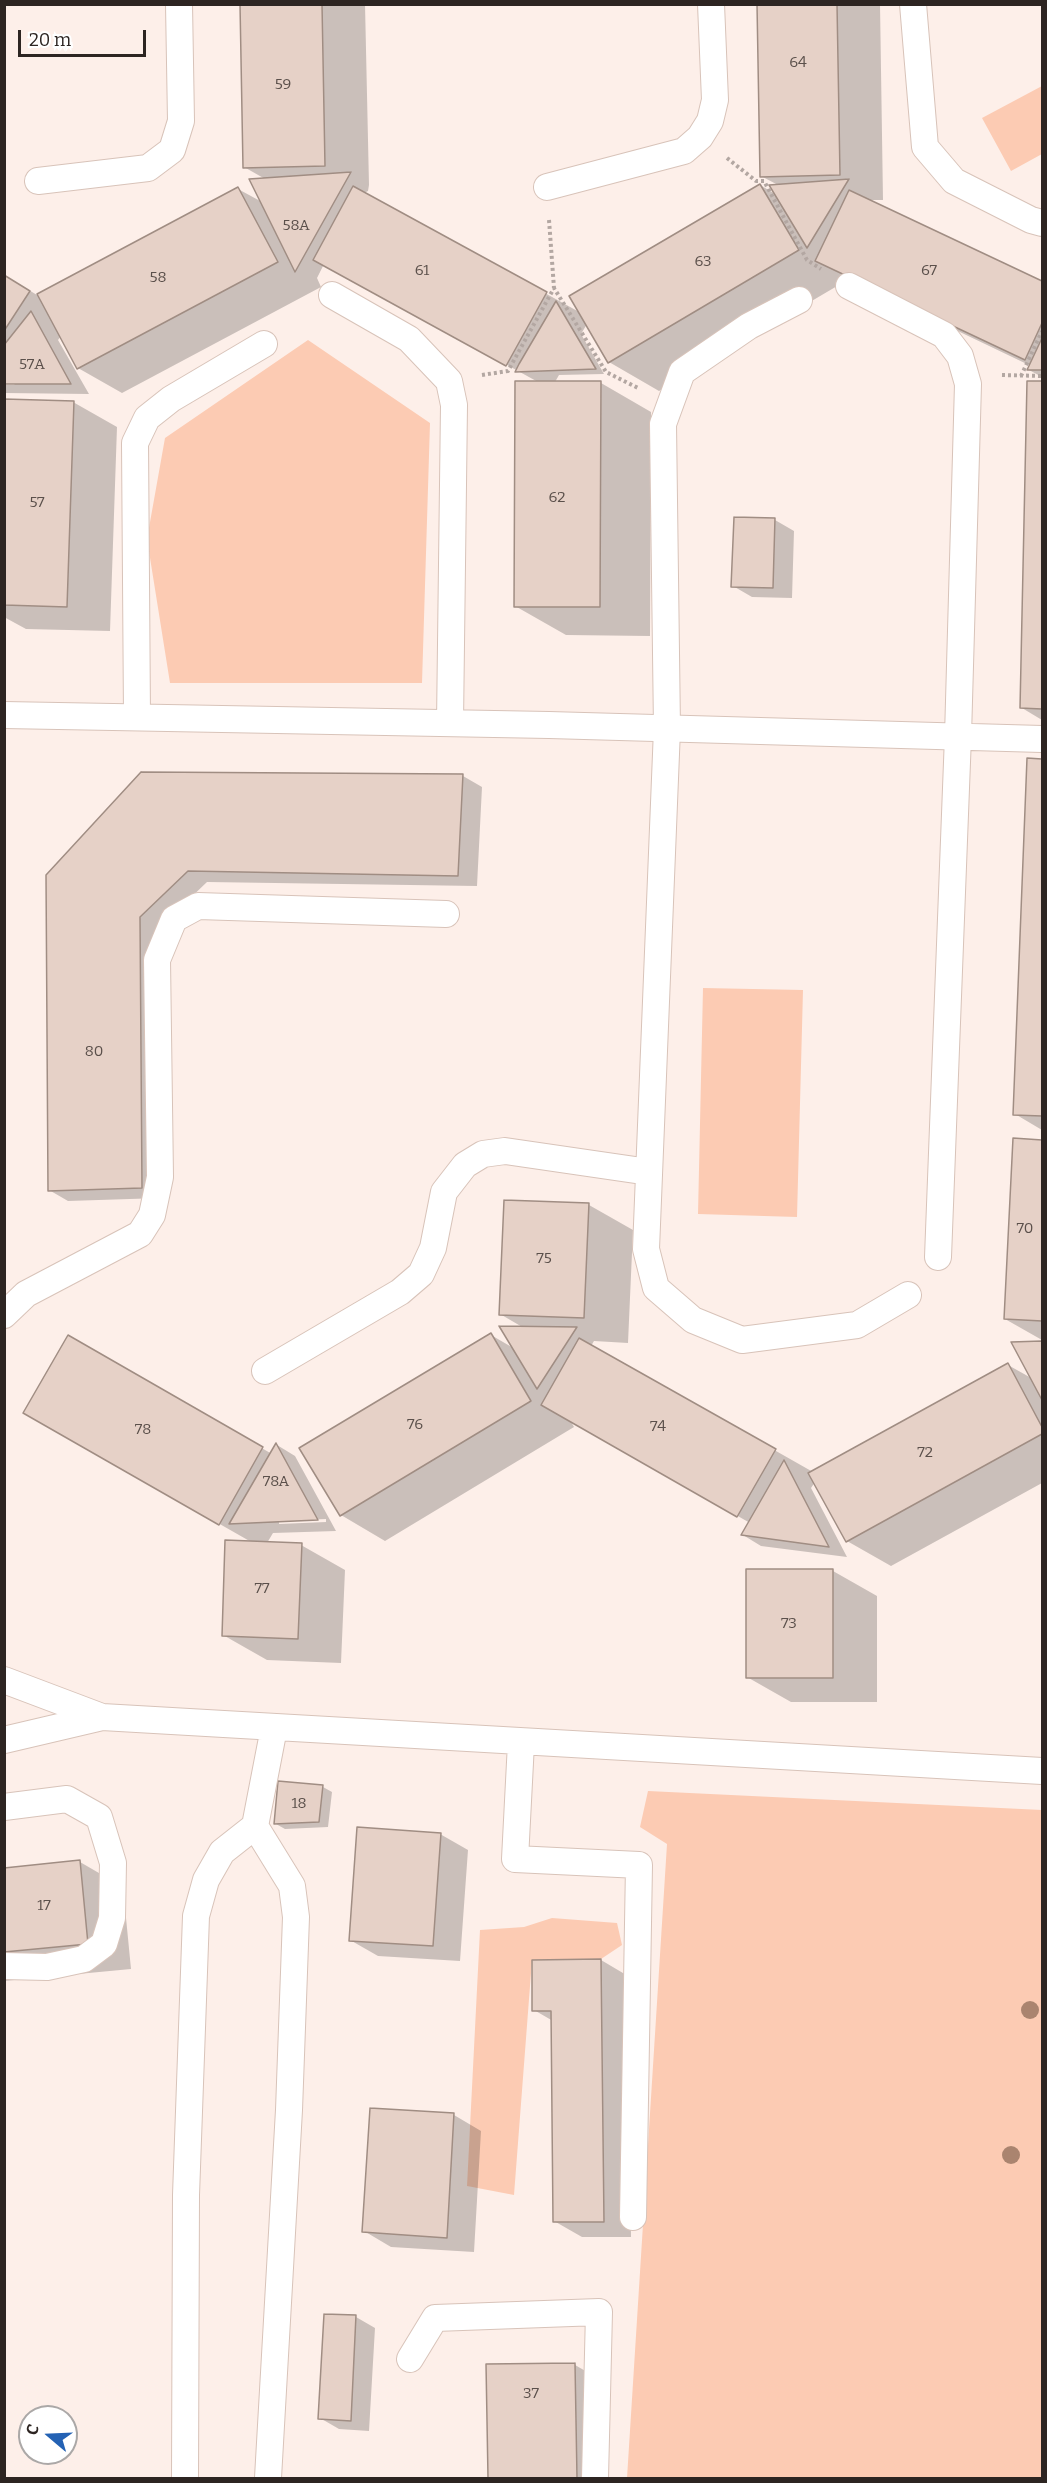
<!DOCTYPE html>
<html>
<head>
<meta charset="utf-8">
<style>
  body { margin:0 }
  #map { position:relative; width:1047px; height:2483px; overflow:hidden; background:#fdefe9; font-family:Bitter,serif }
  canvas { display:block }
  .frame { position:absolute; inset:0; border:6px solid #2d2522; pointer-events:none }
  .north { position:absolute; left:18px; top:2405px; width:60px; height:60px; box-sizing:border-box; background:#fff; border:2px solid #aba8a7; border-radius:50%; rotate:289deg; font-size:16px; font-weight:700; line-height:24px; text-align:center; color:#2d2522 }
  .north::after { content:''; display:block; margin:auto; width:21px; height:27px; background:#2462b4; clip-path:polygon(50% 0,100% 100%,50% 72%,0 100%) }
  .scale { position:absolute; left:18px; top:30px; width:128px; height:27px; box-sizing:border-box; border:3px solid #2d2522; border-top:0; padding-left:8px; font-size:18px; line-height:21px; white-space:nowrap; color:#2d2522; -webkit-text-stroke:4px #fff; paint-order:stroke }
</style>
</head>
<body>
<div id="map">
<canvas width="1047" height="2483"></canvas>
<div class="frame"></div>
<div class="north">С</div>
<div class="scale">20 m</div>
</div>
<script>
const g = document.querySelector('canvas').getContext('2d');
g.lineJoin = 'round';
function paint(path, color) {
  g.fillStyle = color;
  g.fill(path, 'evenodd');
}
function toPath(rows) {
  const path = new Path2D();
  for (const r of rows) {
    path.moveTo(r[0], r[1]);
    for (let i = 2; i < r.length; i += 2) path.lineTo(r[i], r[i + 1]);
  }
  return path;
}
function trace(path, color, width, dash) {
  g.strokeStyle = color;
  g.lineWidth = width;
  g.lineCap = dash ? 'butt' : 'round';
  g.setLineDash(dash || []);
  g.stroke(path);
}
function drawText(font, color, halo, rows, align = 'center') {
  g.font = font + ' Bitter,serif';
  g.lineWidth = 6;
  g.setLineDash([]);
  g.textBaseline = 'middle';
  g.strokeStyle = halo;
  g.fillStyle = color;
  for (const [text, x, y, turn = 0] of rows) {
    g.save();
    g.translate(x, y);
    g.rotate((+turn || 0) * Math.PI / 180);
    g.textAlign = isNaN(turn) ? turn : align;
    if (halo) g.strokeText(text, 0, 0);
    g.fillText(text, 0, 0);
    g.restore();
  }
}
paint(toPath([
  [1042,86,1042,154,1011,171,982,118],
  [308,340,430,423,422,683,170,683,147,539,165,438],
  [703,988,803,990,797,1217,698,1214],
  [648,1791,1042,1810,1042,2478,627,2478,667,1844,640,1827],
  [552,1918,617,1923,622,1945,601,1959,532,1960,514,2195,467,2186,480,1930,524,1927]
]), '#fccbb3');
paint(toPath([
  [242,4,365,4,369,185,368,191,364,193,581,313,760,185,777,195,778,185,761,176,759,4,880,4,883,200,868,200,1042,283,1042,377,1029,370,1031,366,849,279,659,391,609,362,587,324,581,334,604,374,559,375,555,382,601,383,651,412,650,636,566,635,515,606,538,382,324,264,317,278,321,287,122,393,78,368,61,336,58,340,89,394,4,393,4,385,15,385,12,382,4,382,4,275,37,295,238,189,262,202,267,180,244,167],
  [1028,383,1042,383,1042,720,1022,708],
  [4,400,73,402,117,427,110,631,26,629,4,617],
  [775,520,794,531,792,598,752,597,733,586],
  [1028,760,1042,760,1042,1130,1015,1114],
  [463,776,482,787,477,886,207,882,159,928,161,1198,68,1201,49,1190,47,876],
  [1015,1140,1042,1141,1042,1340,1005,1319],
  [589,1205,633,1230,628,1343,594,1341,591,1346,813,1472,1008,1365,1033,1379,1013,1344,1042,1342,1042,1483,891,1566,847,1541,815,1482,811,1488,847,1557,761,1546,743,1535,750,1523,570,1420,574,1427,385,1541,341,1515,491,1335,515,1349,524,1328,500,1314],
  [68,1337,272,1454,277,1445,295,1456,336,1531,273,1533,267,1543,301,1545,345,1570,341,1663,267,1660,223,1635,253,1543,25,1413],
  [326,1519,326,1522,279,1524,279,1521],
  [833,1571,877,1596,877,1702,791,1702,747,1677],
  [323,1787,332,1792,328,1827,285,1829,276,1824],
  [440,1834,468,1850,460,1961,378,1956,350,1940],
  [80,1862,123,1887,131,1969,4,1981,4,1869],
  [601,1960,628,1976,631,2237,582,2237,554,2221,553,2021,534,2010],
  [454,2115,481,2131,474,2252,391,2247,364,2231],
  [356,2317,375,2328,369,2431,339,2429,320,2418],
  [575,2365,603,2381,604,2478,489,2478,488,2366]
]), '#0003');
const building = toPath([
  [240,4,322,4,325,166,243,168,240,4],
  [757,4,837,4,840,175,760,177,757,4],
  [351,172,295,272,249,179,351,172],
  [849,179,807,248,769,185,849,179],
  [760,184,799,250,608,363,569,296,760,184],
  [353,186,547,292,506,366,313,260,353,186],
  [238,187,278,262,77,369,37,294,238,187],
  [849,190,1042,281,1042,323,1025,360,815,261,849,190],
  [4,275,30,291,4,331,4,275],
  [556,301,596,369,515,372,519,364,556,301],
  [31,311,71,384,4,384,4,345,31,311],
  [1042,338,1042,370,1027,370,1042,338],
  [515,381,601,381,600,607,514,607,515,381],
  [1027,381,1042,381,1042,709,1020,708,1027,381],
  [4,399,74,401,67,607,4,605,4,399],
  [734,517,775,518,773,588,731,587,734,517],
  [1027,758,1042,759,1042,1116,1013,1115,1027,758],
  [141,772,463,774,458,876,188,871,140,917,142,1188,48,1191,46,875,141,772],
  [1013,1138,1042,1140,1042,1321,1004,1319,1013,1138],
  [504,1200,589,1203,584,1318,499,1315,504,1200],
  [499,1326,577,1327,537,1389,499,1326],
  [491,1333,531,1401,340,1516,299,1448,491,1333],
  [68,1335,263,1447,219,1525,23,1413,68,1335],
  [579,1338,776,1449,737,1517,541,1405,579,1338],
  [1042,1341,1042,1400,1011,1342,1042,1341],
  [1008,1363,1042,1427,1042,1434,846,1542,808,1473,1008,1363],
  [276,1443,318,1520,229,1524,276,1443],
  [784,1460,829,1547,741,1535,784,1460],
  [225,1540,302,1543,298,1639,222,1636,225,1540],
  [746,1569,833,1569,833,1678,746,1678,746,1569],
  [278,1781,323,1785,319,1822,274,1824,278,1781],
  [357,1827,441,1833,433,1946,349,1941,357,1827],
  [80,1860,88,1944,4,1952,4,1868,80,1860],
  [601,1959,604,2222,553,2222,551,2011,532,2011,532,1960,601,1959],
  [370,2108,454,2113,447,2238,362,2232,370,2108],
  [324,2314,356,2315,351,2421,318,2419,324,2314],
  [575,2363,577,2478,488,2478,486,2364,575,2363]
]);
paint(building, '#e6d1c7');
trace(building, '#a08d83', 1.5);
const service = toPath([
  [913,4,925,147,954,181,1031,220,1042,223],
  [38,181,148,168,172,150,181,121,179,4],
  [547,187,684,151,700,137,710,121,715,100,711,4],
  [849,286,944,335,960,356,968,384,958,736,938,1257],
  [332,295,409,339,449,381,454,405,450,723],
  [799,300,749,326,682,372,663,424,667,729,646,1249,656,1288,693,1320,742,1340,857,1325,908,1295],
  [4,715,549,725,1042,739],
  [137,717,135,443,147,418,171,399,264,344],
  [4,1315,26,1294,140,1234,152,1215,160,1177,157,960,174,919,198,906,446,914],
  [265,1371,400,1292,421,1274,433,1248,444,1192,465,1165,483,1154,505,1151,649,1172],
  [4,1680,102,1717],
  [4,1740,102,1717,1042,1771],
  [521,1743,515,1859,639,1865,633,2217],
  [4,1807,67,1799,99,1817,113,1863,112,1918,104,1944,84,1959,47,1967,4,1966],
  [255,1826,292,1886,296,1917,289,2110,268,2478],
  [410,2359,435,2318,599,2312,595,2478],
  [185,2478,186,2195,196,1916,206,1880,222,1852,255,1826,274,1728]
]);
trace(service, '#d8c3b9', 28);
trace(toPath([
  [727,158,756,181,764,181,807,260,821,269],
  [549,220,554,288],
  [482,375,508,371,554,288,606,372,638,388],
  [1002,375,1042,376],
  [1021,376,1042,331]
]), '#b3a7a2', 4, [3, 3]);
trace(service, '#fff', 26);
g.fillStyle = '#aa846f';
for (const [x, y] of [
  [1030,2010],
  [1011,2155]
]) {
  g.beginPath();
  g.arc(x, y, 9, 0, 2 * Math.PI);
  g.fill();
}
drawText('15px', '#5b504b', null, [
  ["64",798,63],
  ["59",283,85],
  ["58А",296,226],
  ["63",703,262],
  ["61",422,271],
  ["67",929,271],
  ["58",158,278],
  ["57А",32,365],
  ["62",557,498],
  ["57",37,503],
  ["80",94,1052],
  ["70",1025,1229],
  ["75",544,1259],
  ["76",415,1425],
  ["74",658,1427],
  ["78",143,1430],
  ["72",925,1453],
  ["78А",276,1482],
  ["77",262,1589],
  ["73",789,1624],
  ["18",299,1804],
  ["17",44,1906],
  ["37",531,2394]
]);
</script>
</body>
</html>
